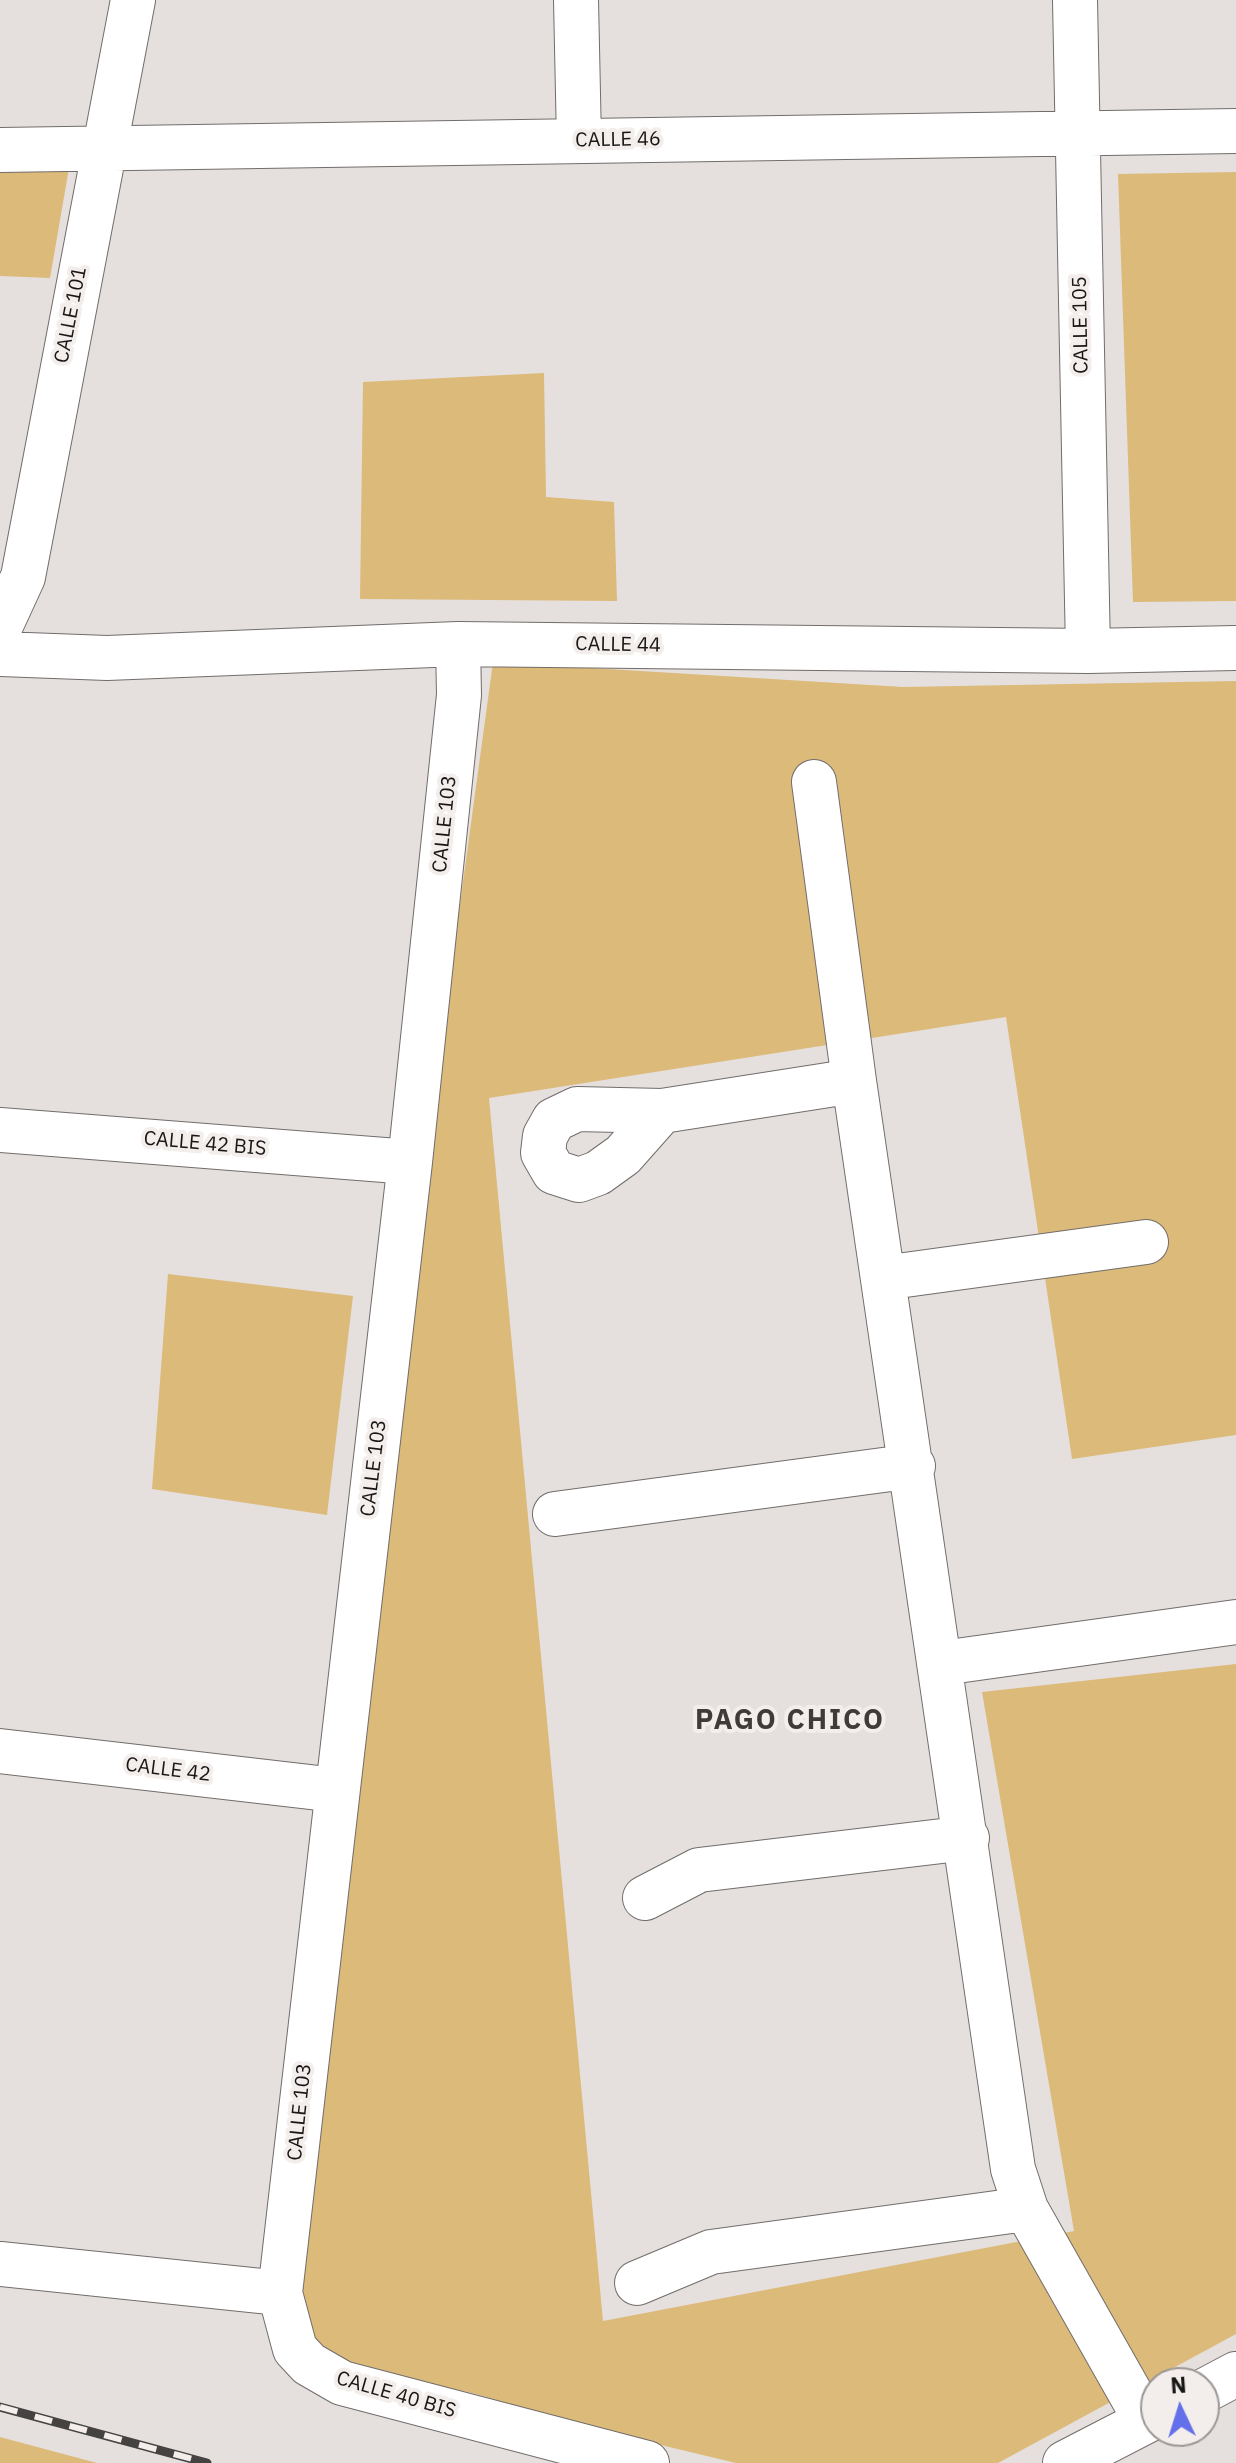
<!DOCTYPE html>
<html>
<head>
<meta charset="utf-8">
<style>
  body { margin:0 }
  #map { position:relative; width:1236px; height:2463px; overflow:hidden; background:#e5e0de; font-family:"IBM Plex Sans",sans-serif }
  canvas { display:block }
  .north { position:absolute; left:1140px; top:2367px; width:80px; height:80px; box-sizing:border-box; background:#f3edeb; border:2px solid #9b9796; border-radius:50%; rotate:356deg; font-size:22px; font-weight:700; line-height:32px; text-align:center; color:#181616 }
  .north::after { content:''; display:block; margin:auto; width:28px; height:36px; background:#6370e9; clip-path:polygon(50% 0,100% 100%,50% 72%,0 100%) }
</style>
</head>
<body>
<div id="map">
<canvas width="1236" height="2463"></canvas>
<div class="north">N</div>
</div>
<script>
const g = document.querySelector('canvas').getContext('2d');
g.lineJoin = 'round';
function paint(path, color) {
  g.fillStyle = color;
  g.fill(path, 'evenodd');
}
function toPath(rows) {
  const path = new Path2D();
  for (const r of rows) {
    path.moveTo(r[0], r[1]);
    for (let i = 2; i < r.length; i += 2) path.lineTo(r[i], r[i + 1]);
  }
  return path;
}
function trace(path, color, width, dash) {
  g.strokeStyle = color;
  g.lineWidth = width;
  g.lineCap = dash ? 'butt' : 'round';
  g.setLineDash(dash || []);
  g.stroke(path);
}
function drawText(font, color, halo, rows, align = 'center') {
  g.font = font + ' "IBM Plex Sans",sans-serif';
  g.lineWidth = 8;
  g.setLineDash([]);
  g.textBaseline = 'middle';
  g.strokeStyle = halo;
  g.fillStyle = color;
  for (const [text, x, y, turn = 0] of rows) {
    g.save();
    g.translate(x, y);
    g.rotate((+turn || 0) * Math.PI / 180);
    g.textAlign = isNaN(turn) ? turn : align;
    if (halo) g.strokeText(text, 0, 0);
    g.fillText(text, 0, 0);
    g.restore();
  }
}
paint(toPath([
  [0,168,69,168,50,278,0,276],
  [1236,172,1236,601,1133,602,1118,174],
  [544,373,546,497,614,502,617,601,360,599,363,382],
  [493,662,903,687,1236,681,1236,1435,1072,1459,1006,1017,489,1098,603,2321,1074,2231,982,1692,1236,1664,1236,2334,998,2463,736,2463,602,2431,476,2394,359,2367,315,2344,302,2297,442,1036],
  [168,1274,353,1296,327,1515,152,1489],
  [0,2437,97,2463,0,2463]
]), '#dcba7a');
const minor = toPath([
  [576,0,579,141],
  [1075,0,1088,651],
  [0,150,1236,131],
  [0,627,23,577,133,0],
  [458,644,459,695,410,1162,280,2293,295,2349,309,2364,342,2383,647,2463],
  [0,654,107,658,458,644,1088,651,1236,648],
  [814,782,854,1081,1013,2169,1026,2209,1146,2421],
  [662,1111,623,1155,598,1173,579,1180,554,1172,543,1153,545,1136,554,1120,577,1109,662,1111,854,1081],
  [0,1130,410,1162],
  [883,1278,1146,1242],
  [555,1514,913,1466],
  [942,1663,1236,1622],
  [0,1751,336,1790],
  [645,1898,699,1870,967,1838],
  [0,2264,280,2293],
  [637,2283,711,2252,1026,2209],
  [1204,2391,1236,2374],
  [1065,2463,1156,2416]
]);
trace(minor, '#726d6b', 46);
trace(minor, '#fff', 44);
const rail = toPath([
  [0,2407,207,2463]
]);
trace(rail, '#454342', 9);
trace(rail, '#f3edeb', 6, [18]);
drawText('20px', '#181616', '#f3edeb', [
  ["CALLE 46",618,140,-1],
  ["CALLE 101",71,315,-79],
  ["CALLE 105",1081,325,-91],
  ["CALLE 44",618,645,1],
  ["CALLE 103",445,824,-84],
  ["CALLE 42 BIS",205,1144,5],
  ["CALLE 103",374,1468,-83],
  ["CALLE 42",168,1770,7],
  ["CALLE 103",300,2112,-84],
  ["CALLE 40 BIS",396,2395,16]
]);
g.letterSpacing = '2px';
drawText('bold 28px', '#3f3b39', '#f3edeb', [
  ["PAGO CHICO",790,1721]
]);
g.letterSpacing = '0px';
</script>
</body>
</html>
